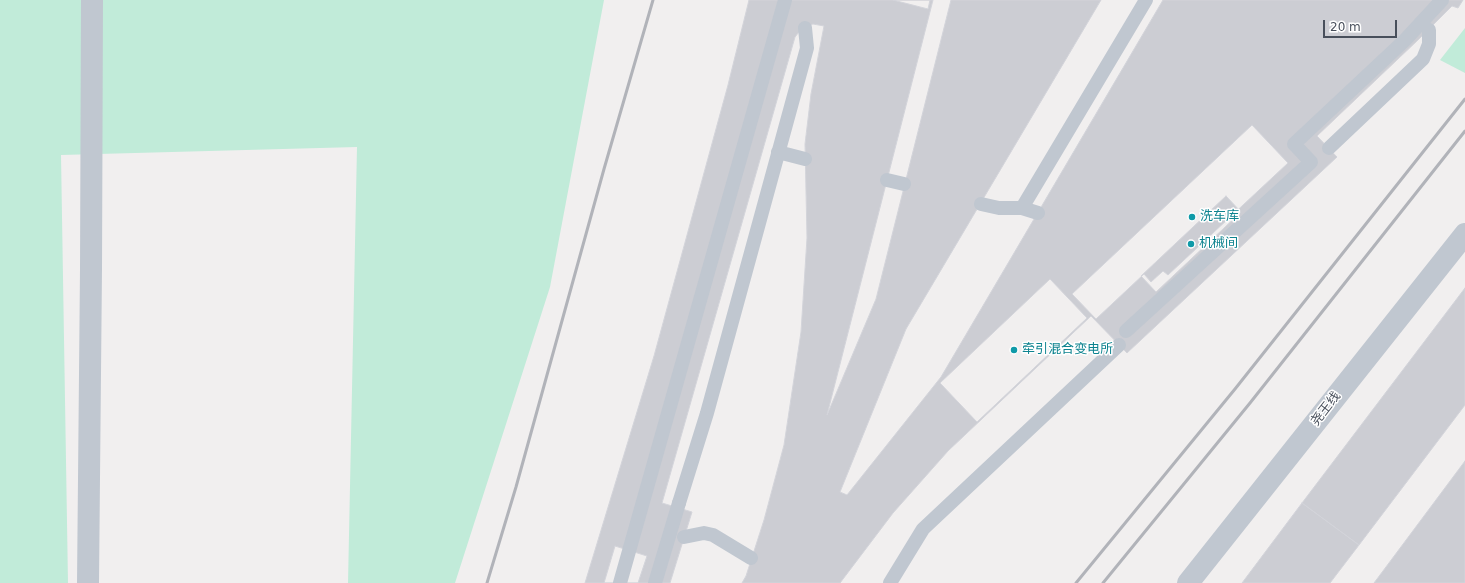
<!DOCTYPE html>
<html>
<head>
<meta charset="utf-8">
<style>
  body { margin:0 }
  #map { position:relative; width:1465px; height:583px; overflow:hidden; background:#f1efef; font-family:"DejaVu Sans",sans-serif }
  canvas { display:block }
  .scale { position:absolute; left:1323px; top:20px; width:74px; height:18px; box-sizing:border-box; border:2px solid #484f5b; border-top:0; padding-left:5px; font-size:12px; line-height:14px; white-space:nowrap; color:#484f5b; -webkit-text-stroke:3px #fff; paint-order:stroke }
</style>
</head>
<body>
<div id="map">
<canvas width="1465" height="583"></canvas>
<div class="scale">20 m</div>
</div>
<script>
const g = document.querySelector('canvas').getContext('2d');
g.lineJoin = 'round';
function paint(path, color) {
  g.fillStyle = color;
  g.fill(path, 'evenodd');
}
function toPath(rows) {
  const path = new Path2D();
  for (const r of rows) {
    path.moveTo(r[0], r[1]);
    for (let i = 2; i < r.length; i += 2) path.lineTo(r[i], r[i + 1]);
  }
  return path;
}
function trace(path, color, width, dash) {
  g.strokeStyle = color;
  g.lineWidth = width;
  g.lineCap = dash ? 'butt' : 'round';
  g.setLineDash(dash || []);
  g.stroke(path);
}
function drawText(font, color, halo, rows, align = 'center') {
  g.font = font + ' "DejaVu Sans","Noto Sans SC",sans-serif';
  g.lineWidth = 3;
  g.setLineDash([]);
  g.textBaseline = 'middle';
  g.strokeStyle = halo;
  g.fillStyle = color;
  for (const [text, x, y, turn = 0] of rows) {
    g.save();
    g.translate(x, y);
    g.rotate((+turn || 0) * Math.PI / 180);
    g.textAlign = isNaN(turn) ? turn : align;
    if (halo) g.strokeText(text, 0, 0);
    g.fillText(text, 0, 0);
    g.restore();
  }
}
paint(toPath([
  [0,0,604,0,550,287,455,583,348,583,357,147,61,155,68,583,0,583],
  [1465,28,1465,73,1440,60]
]), '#c1ebd9');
const building = toPath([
  [749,0,933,0,827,415,876,299,951,0,1101,0,906,329,840,492,847,495,941,377,1163,0,1463,0,1458,8,1452,6,1418,40,1317,136,1337,157,1127,353,1091,316,948,451,893,513,840,583,742,583,746,576,764,520,784,445,801,332,807,238,805,144,811,94,824,26,813,24,803,27,795,37,662,503,692,512,670,583,585,583,654,356,728,85,749,0],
  [893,0,930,0,928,9,893,0],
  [1252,125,1288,163,1168,275,1163,271,1151,282,1144,274,1096,319,1072,294,1252,125],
  [1226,196,1241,212,1156,292,1141,276,1226,196],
  [1050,279,1087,318,977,422,940,383,1050,279],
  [1465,288,1465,405,1359,545,1302,503,1465,288],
  [1465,461,1465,583,1374,583,1465,461],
  [1302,503,1359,545,1330,583,1242,583,1302,503],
  [615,546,647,556,638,583,604,583,615,546]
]);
paint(building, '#cccdd3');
trace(building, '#d3d4da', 1);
trace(toPath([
  [1329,148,1423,59,1429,44,1429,30],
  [778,152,805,159],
  [887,180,904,184],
  [981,204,999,208,1022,208,1038,213],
  [1022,208,1146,0],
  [679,503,707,413,807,48,805,28],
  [684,537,704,533,713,535,751,558],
  [620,583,785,0],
  [890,583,923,529,1119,345]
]), '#c0c7d0', 14);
trace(toPath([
  [88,583,91,269,92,0],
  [1188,583,1465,234]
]), '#c0c7d0', 22);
trace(toPath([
  [487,583,516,487,604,169,653,0],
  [1076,583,1235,389,1465,99],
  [1103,583,1250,403,1465,131]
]), '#b1b3b9', 3);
trace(toPath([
  [1126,331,1311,162,1294,144,1405,40,1442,0],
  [655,583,679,503]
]), '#c0c7d0', 14);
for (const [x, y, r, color] of [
  [1192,217,4,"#0f9aa8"],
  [1191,244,4,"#0f9aa8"],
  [1014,350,4,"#0f9aa8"]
]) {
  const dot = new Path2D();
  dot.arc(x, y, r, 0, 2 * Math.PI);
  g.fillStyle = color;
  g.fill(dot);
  trace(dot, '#fff', 1.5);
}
drawText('13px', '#0d838f', '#fff', [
  ["洗车库",1200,217],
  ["机械间",1199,244],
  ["牵引混合变电所",1022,350]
], 'left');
drawText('13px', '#484f5b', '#fff', [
  ["尧王线",1326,409,-52]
]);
</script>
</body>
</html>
